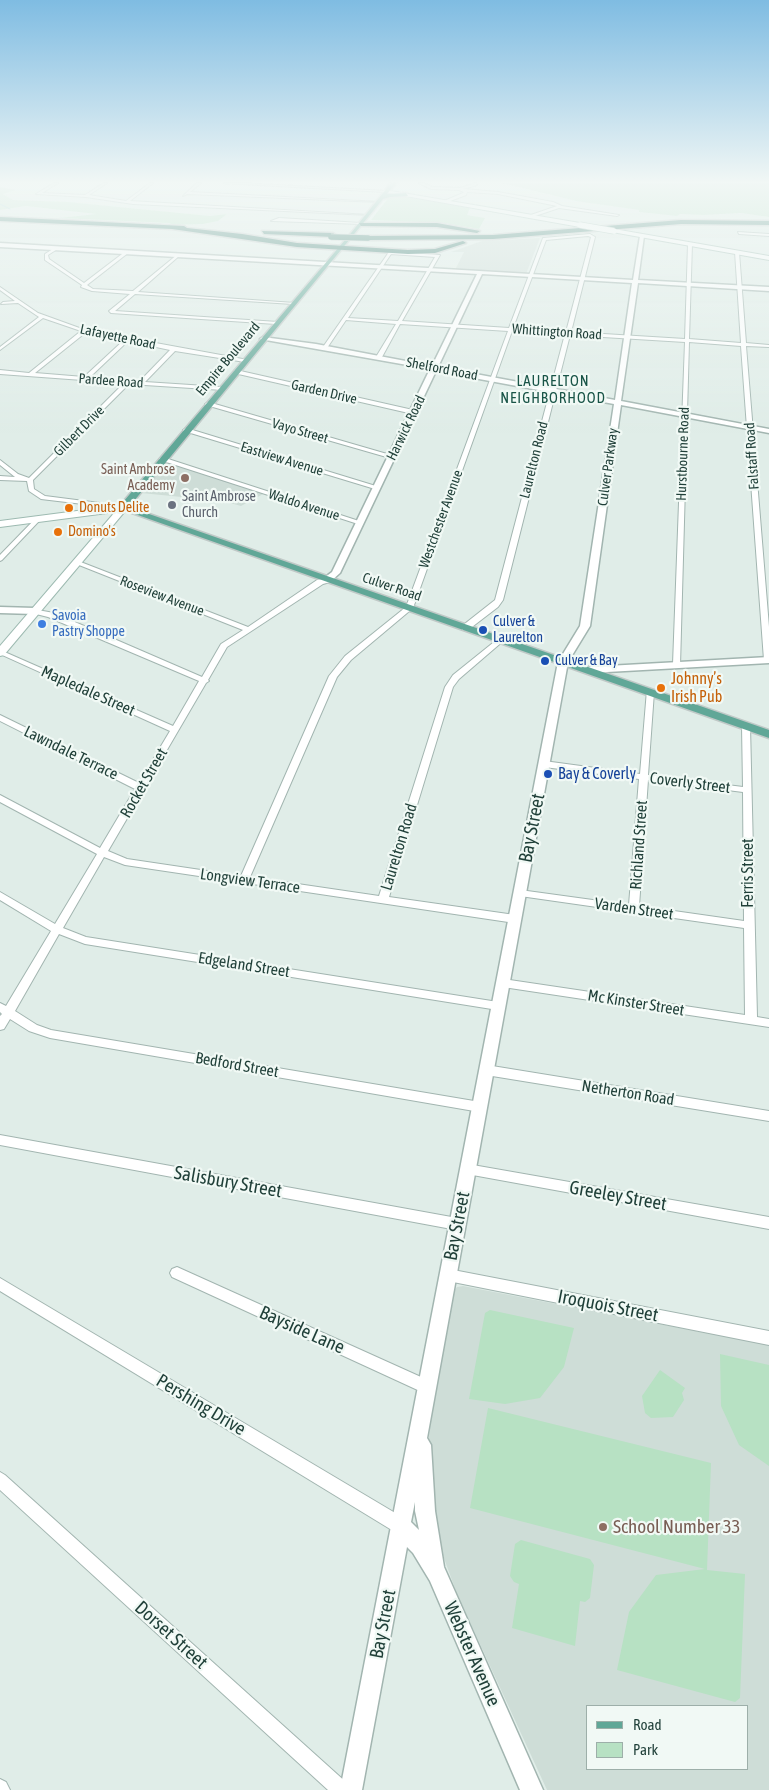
<!DOCTYPE html>
<html>
<head>
<meta charset="utf-8">
<style>
  body { margin:0 }
  #map { position:relative; width:769px; height:1790px; overflow:hidden; background:#e0ede8; font-family:"Asap Condensed",sans-serif }
  canvas { display:block }
  .legend { position:absolute; left:586px; top:1705px; width:162px; height:65px; box-sizing:border-box; background:#f1f9f5; border:1px solid #9dafa9; margin:0; padding:6px 9px; list-style:none; font-size:15px; color:#1f3f38 }
  .legend li { display:flex; align-items:center; gap:10px; height:25px }
  .legend b { width:25px; border:1px solid #9dafa9 }
</style>
</head>
<body>
<div id="map">
<canvas width="769" height="1790"></canvas>
<ul class="legend">
<li><b style="height:6px;background:#60a797"></b>Road</li>
<li><b style="height:14px;background:#b7e1c3"></b>Park</li>
</ul>
</div>
<script>
const g = document.querySelector('canvas').getContext('2d');
g.lineJoin = 'round';
function paint(path, color) {
  g.fillStyle = color;
  g.fill(path, 'evenodd');
}
function toPath(rows) {
  const path = new Path2D();
  for (const r of rows) {
    path.moveTo(r[0], r[1]);
    for (let i = 2; i < r.length; i += 2) path.lineTo(r[i], r[i + 1]);
  }
  return path;
}
function trace(path, color, width, dash) {
  g.strokeStyle = color;
  g.lineWidth = width;
  g.lineCap = dash ? 'butt' : 'round';
  g.setLineDash(dash || []);
  g.stroke(path);
}
function drawText(font, color, halo, rows, align = 'center') {
  g.font = font + ' "Asap Condensed",sans-serif';
  g.lineWidth = 4.5;
  g.setLineDash([]);
  g.textBaseline = 'middle';
  g.strokeStyle = halo;
  g.fillStyle = color;
  for (const [text, x, y, turn = 0] of rows) {
    g.save();
    g.translate(x, y);
    g.rotate((+turn || 0) * Math.PI / 180);
    g.textAlign = isNaN(turn) ? turn : align;
    if (halo) g.strokeText(text, 0, 0);
    g.fillText(text, 0, 0);
    g.restore();
  }
}
paint(toPath([
  [540,238,526,274,455,270,464,252,451,252,482,241],
  [169,463,172,464,265,493,241,506,223,501,141,493,164,465],
  [463,1286,769,1345,769,1790,547,1790,457,1594,441,1550,431,1505,428,1447,430,1426,453,1292,457,1287],
  [588,1706,748,1706,748,1769,588,1769]
]), '#ceddd7');
paint(toPath([
  [503,183,769,183,769,217,741,213,704,215,680,214,677,216,639,212,639,210,576,201],
  [0,187,15,190,3,194,13,200,68,202,210,216,227,214,218,221,203,224,173,225,169,223,59,218,96,214,26,206,0,210],
  [401,196,470,208,467,215,485,218,479,229,444,223,371,220,389,197],
  [490,1310,574,1328,564,1367,540,1398,505,1404,469,1399,485,1313],
  [720,1354,769,1365,769,1466,739,1445,721,1406],
  [660,1370,685,1388,682,1393,684,1400,673,1417,651,1418,645,1413,642,1396],
  [488,1408,711,1463,707,1570,745,1574,740,1698,735,1702,617,1670,629,1612,656,1575,705,1569,470,1508],
  [521,1540,590,1559,594,1565,590,1598,585,1602,580,1601,575,1646,512,1628,519,1584,514,1582,510,1576,515,1544]
]), '#b7e1c3');
trace(toPath([
  [0,204,10,209]
]), '#82c9d8', 1);
const minor = toPath([
  [54,183,58,183,42,193,85,195,104,183,107,183,89,195,126,201,150,183,153,183,130,201,370,215,133,204,86,197,36,194,54,183],
  [197,183,201,183,190,192,380,202,187,194,183,196,197,183],
  [224,183,238,183,387,191,385,192,224,183],
  [419,183,423,183,432,187,460,188,476,183,477,185,463,189,498,192,553,202,562,206,619,215,617,216,559,208,529,218,528,216,557,206,498,194,467,192,466,195,445,203,444,201,463,193,464,192,459,190,431,189,419,183],
  [279,218,361,223,363,224,271,221,279,218],
  [738,232,769,234,769,236,739,234,738,232],
  [590,234,595,237,571,332,685,339,688,244,690,243,692,244,689,339,741,343,735,252,739,252,746,343,769,345,769,347,746,346,769,627,769,662,764,660,741,346,689,342,680,666,674,666,673,664,685,342,570,335,503,600,498,607,468,630,462,630,462,626,495,600,565,334,512,331,413,608,351,660,337,677,250,877,379,896,445,687,453,675,499,638,503,640,502,642,459,679,453,687,389,897,515,915,520,919,519,922,515,923,125,865,104,857,63,928,86,937,498,1002,502,1003,504,1006,502,1009,498,1010,85,944,59,934,15,1011,37,1025,51,1030,480,1102,484,1104,486,1107,484,1110,480,1112,50,1038,29,1031,10,1019,4,1029,0,1030,0,1016,2,1014,0,1012,0,1003,6,1006,51,931,0,900,0,892,55,924,97,854,0,802,0,795,100,848,135,789,0,721,0,715,139,783,170,731,0,654,0,650,173,726,199,681,48,617,32,613,32,609,54,613,202,677,221,644,243,630,74,563,74,561,78,561,248,627,317,580,330,578,330,582,323,584,227,647,208,680,209,681,206,683,108,851,127,859,241,876,329,676,345,656,406,607,508,331,400,324,382,357,379,359,376,357,396,324,346,320,327,348,323,347,389,252,440,255,402,321,509,328,543,238,590,234],
  [588,236,591,237,566,332,513,328,546,240,588,236],
  [391,254,435,257,398,321,348,318,391,254],
  [56,247,59,248,48,255,49,259,84,283,126,251,128,251,128,253,87,285,93,289,133,291,178,254,179,256,138,292,295,303,293,304,135,294,115,311,278,322,276,324,111,313,109,311,130,294,92,291,81,287,82,285,45,260,45,254,56,247],
  [0,287,38,313,85,330,248,360,245,362,175,351,145,382,221,387,223,388,223,390,129,384,33,480,34,489,45,496,123,506,125,507,125,509,41,499,29,491,27,481,0,480,0,476,15,477,0,465,0,460,18,474,29,478,124,383,0,374,0,370,29,373,81,331,43,318,0,350,0,347,39,317,18,303,1,304,3,302,15,301,0,290,0,287],
  [85,333,124,340,84,377,35,373,85,333],
  [128,341,170,350,140,381,90,377,128,341],
  [236,370,413,410,416,412,413,414,234,373,234,371,236,370],
  [208,402,394,456,395,457,390,458,206,405,205,404,208,402],
  [186,428,379,487,380,488,375,489,184,431,183,430,186,428],
  [162,457,362,522,363,523,358,524,160,460,159,459,162,457],
  [36,518,41,519,2,560,0,561,0,555,36,518],
  [647,690,653,690,654,692,648,775,743,787,742,726,746,723,750,726,757,1017,769,1019,769,1027,503,987,499,986,498,983,499,980,503,979,745,1015,744,928,520,896,515,893,520,890,629,905,639,779,544,767,540,764,544,761,640,774,647,690],
  [648,780,743,792,744,921,639,906,648,780],
  [486,1065,769,1111,769,1121,486,1075,482,1073,480,1070,482,1067,486,1065],
  [0,1135,457,1218,462,1220,464,1224,462,1228,457,1230,0,1145,0,1135],
  [467,1164,769,1217,769,1229,467,1174,463,1173,461,1169,463,1165,467,1164],
  [177,1267,432,1382,434,1387,432,1392,427,1394,422,1392,172,1277,170,1273,172,1269,177,1267],
  [448,1269,769,1331,769,1345,448,1281,443,1279,441,1275,443,1271,448,1269],
  [0,1278,407,1520,409,1526,407,1532,401,1534,395,1532,0,1291,0,1278],
  [0,1472,5,1475,348,1784,351,1790,328,1790,0,1490,0,1472],
  [0,1779,6,1782,10,1790,0,1790,0,1779]
]);
const tertiary = toPath([
  [642,235,644,236,638,280,769,287,769,291,638,283,621,401,769,429,769,433,621,405,590,626,568,662,427,1438,431,1445,435,1511,444,1567,543,1790,520,1790,430,1581,413,1553,407,1547,362,1790,340,1790,558,662,580,626,614,404,436,371,340,573,330,582,324,582,324,578,332,572,430,369,260,339,263,337,316,344,432,366,477,274,0,247,0,243,633,280,640,236,642,235],
  [482,274,632,283,615,400,438,367,482,274],
  [415,1502,415,1511,419,1530,411,1522,415,1502],
  [0,607,35,608,40,611,35,614,0,613,0,607],
  [769,657,769,663,589,673,584,670,589,667,769,657]
]);
const secondary = toPath([
  [385,190,580,223,583,225,580,227,383,192,385,190],
  [614,229,769,256,769,260,612,232,614,229],
  [123,505,126,506,126,510,4,655,0,656,0,646,115,512,0,527,0,521,123,505]
]);
const primary = toPath([
  [391,183,396,183,387,194,406,193,408,196,390,197,383,199,129,507,769,730,769,738,118,508,351,233,391,183]
]);
const motorway = toPath([
  [0,217,184,226,187,228,242,234,297,243,408,250,435,249,463,241,466,243,435,253,408,254,297,247,172,229,0,221,0,217],
  [681,220,769,221,769,225,681,224,493,239,368,240,365,238,368,236,493,235,681,220],
  [359,223,437,223,480,231,477,233,437,227,361,226,359,223],
  [262,231,333,233,336,235,333,237,264,234,262,231]
]);
trace(minor, '#a2b5b0', 2);
trace(tertiary, '#a2b5b0', 3);
trace(secondary, '#9dbab1', 2);
trace(primary, '#c0c9c7', 3);
trace(motorway, '#c0c9c7', 3);
paint(minor, '#fff');
paint(tertiary, '#fff');
paint(secondary, '#fff');
paint(primary, '#60a797');
paint(motorway, '#276f62');
const secondaryBridge = toPath([
  [580,225,614,231]
]);
const motorwayBridge = toPath([
  [331,237,368,238]
]);
trace(secondaryBridge, '#9dbab1', 7, []);
trace(motorwayBridge, '#c0c9c7', 7, []);
trace(secondaryBridge, '#fff', 5.5);
trace(motorwayBridge, '#276f62', 5.5);
const sky = g.createLinearGradient(0, 0, 0, 433);
sky.addColorStop(0, '#7fbce2');
sky.addColorStop(0.42, '#f1f7f5');
sky.addColorStop(1, '#f1f7f500');
g.fillStyle = sky;
g.fillRect(0, 0, 769, 433);
for (const [x, y, r, color] of [
  [185,478,5,"#8d6e63"],
  [172,505,5,"#6b7280"],
  [69,508,5,"#e8710a"],
  [58,532,5,"#e8710a"],
  [42,624,5,"#3f7fe0"],
  [483,630,5,"#1a4fb4"],
  [545,661,5,"#1a4fb4"],
  [661,688,5,"#e8710a"],
  [548,774,5,"#1a4fb4"],
  [603,1527,5,"#8d6e63"]
]) {
  const dot = new Path2D();
  dot.arc(x, y, r, 0, 2 * Math.PI);
  g.fillStyle = color;
  g.fill(dot);
  trace(dot, '#f1f9f5', 2);
}
drawText('14px', '#1f3f38', '#f1f9f5', [
  ["Whittington Road",557,332,4],
  ["Lafayette Road",118,337,12],
  ["Empire Boulevard",228,359,-50],
  ["Shelford Road",442,369,11],
  ["Pardee Road",111,381,4],
  ["Garden Drive",324,392,13],
  ["Harwick Road",406,428,-64],
  ["Gilbert Drive",79,431,-45],
  ["Vayo Street",300,431,16],
  ["Hurstbourne Road",683,454,-88],
  ["Falstaff Road",752,456,-94],
  ["Eastview Avenue",282,459,17],
  ["Laurelton Road",534,460,-76],
  ["Culver Parkway",608,467,-82],
  ["Waldo Avenue",304,505,18],
  ["Westchester Avenue",441,519,-70],
  ["Culver Road",392,587,19],
  ["Roseview Avenue",162,596,21]
]);
drawText('14px', '#785e54', '#f1f9f5', [
  ["Saint Ambrose",175,470],
  ["Academy",175,486]
], 'right');
drawText('14px', '#5b616d', '#f1f9f5', [
  ["Saint Ambrose",182,497],
  ["Church",182,513]
], 'left');
drawText('14px', '#c56008', '#f1f9f5', [
  ["Donuts Delite",79,508],
  ["Domino's",68,532]
], 'left');
drawText('14px', '#366cbe', '#f1f9f5', [
  ["Savoia",52,616],
  ["Pastry Shoppe",52,632]
], 'left');
drawText('14px', '#164399', '#f1f9f5', [
  ["Culver &",493,622],
  ["Laurelton",493,638],
  ["Culver & Bay",555,661]
], 'left');
g.letterSpacing = '1px';
drawText('15px', '#195447', '#f1f9f5', [
  ["LAURELTON",553,381],
  ["NEIGHBORHOOD",553,398]
]);
g.letterSpacing = '0px';
drawText('16px', '#c56008', '#f1f9f5', [
  ["Johnny’s",671,679],
  ["Irish Pub",671,697]
], 'left');
drawText('16px', '#1f3f38', '#f1f9f5', [
  ["Mapledale Street",88,691,24],
  ["Lawndale Terrace",71,753,26],
  ["Rocket Street",144,783,-60],
  ["Coverly Street",690,783,7],
  ["Richland Street",639,845,-86],
  ["Laurelton Road",399,847,-73],
  ["Ferris Street",748,873,-90],
  ["Longview Terrace",250,881,8],
  ["Varden Street",634,909,8],
  ["Edgeland Street",244,965,9],
  ["Mc Kinster Street",636,1003,9],
  ["Bedford Street",237,1065,10],
  ["Netherton Road",628,1093,9]
]);
drawText('16px', '#164399', '#f1f9f5', [
  ["Bay & Coverly",558,774]
], 'left');
drawText('19px', '#1f3f38', '#f1f9f5', [
  ["Bay Street",532,828,-79],
  ["Salisbury Street",228,1182,10],
  ["Greeley Street",618,1196,10],
  ["Bay Street",457,1226,-79],
  ["Iroquois Street",608,1306,11],
  ["Bayside Lane",302,1330,24],
  ["Pershing Drive",201,1405,31],
  ["Bay Street",383,1624,-79],
  ["Dorset Street",171,1635,42],
  ["Webster Avenue",472,1654,66]
]);
drawText('19px', '#785e54', '#f1f9f5', [
  ["School Number 33",613,1527]
], 'left');
</script>
</body>
</html>
